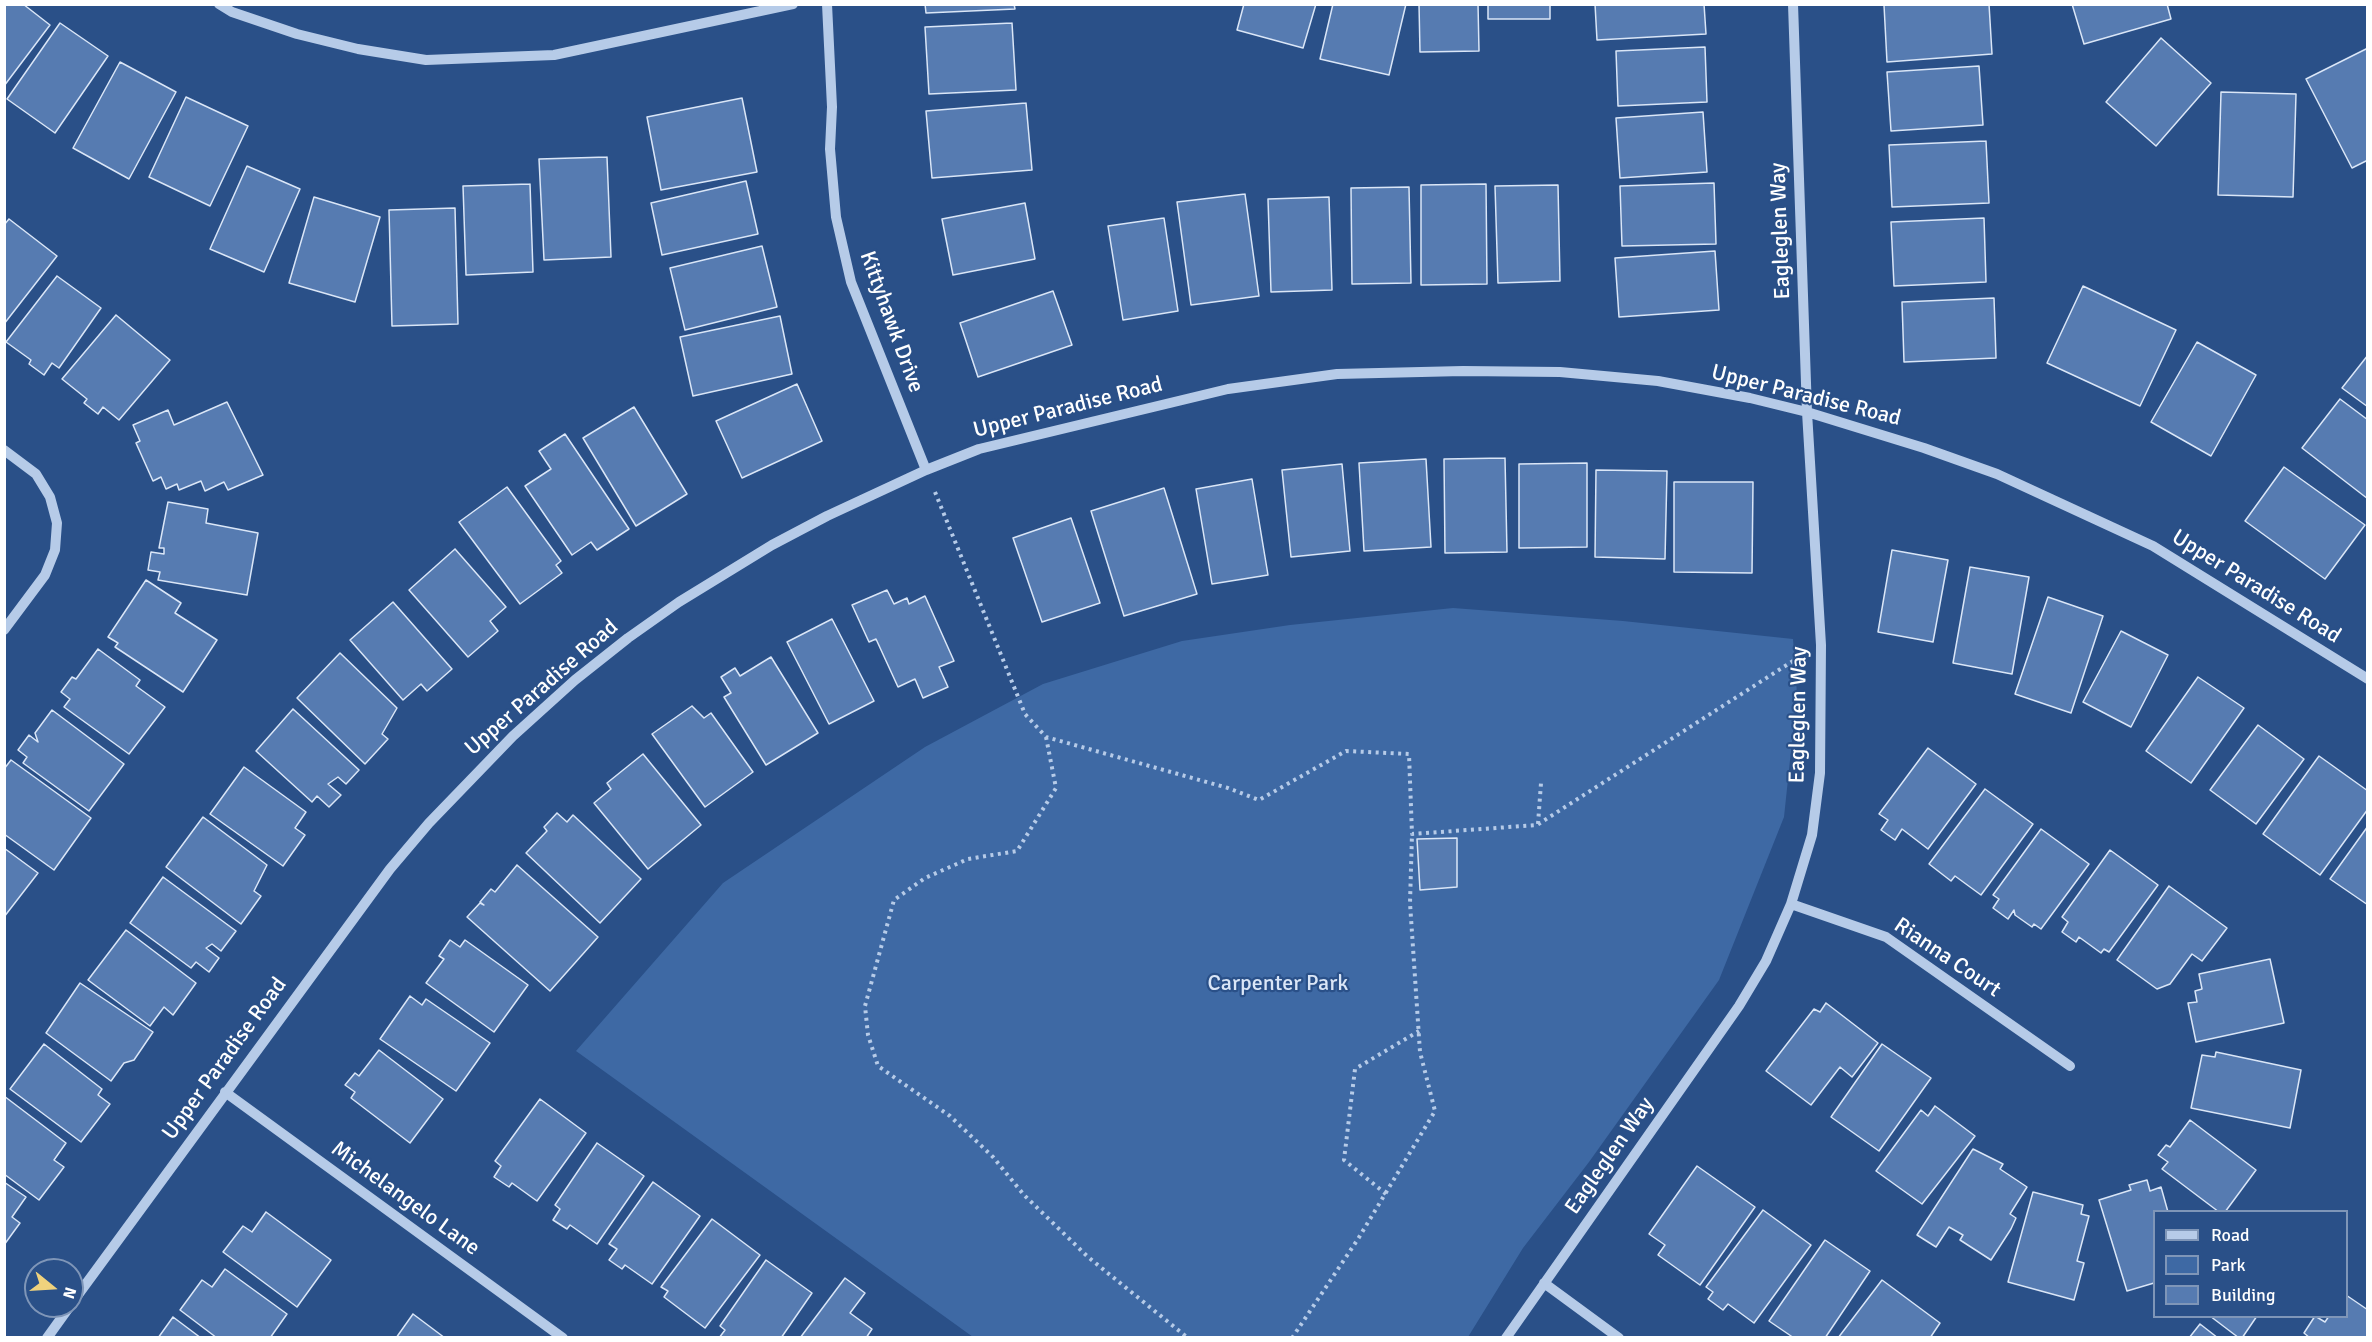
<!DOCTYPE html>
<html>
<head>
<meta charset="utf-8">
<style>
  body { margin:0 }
  #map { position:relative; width:2372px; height:1342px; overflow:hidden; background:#2a5088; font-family:Signika,sans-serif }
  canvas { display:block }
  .frame { position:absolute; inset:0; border:6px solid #fff; pointer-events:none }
  .legend { position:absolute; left:2153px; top:1210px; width:195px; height:108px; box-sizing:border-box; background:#2a5088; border:2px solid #7f96b8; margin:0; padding:8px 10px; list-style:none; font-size:18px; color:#fff }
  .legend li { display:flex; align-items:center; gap:12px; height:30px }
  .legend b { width:30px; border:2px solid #7f96b8 }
  .north { position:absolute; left:24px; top:1258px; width:60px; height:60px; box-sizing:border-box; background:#2a5088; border:2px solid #7f96b8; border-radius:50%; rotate:108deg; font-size:16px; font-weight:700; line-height:24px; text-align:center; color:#fff }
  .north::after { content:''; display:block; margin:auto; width:21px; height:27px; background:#efd27d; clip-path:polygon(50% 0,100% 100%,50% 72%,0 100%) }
</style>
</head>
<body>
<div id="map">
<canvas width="2372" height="1342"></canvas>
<div class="frame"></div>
<ul class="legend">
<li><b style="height:8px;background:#b6cbe8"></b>Road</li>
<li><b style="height:16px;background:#3e69a4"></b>Park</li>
<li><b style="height:16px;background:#567bb1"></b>Building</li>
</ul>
<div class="north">N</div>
</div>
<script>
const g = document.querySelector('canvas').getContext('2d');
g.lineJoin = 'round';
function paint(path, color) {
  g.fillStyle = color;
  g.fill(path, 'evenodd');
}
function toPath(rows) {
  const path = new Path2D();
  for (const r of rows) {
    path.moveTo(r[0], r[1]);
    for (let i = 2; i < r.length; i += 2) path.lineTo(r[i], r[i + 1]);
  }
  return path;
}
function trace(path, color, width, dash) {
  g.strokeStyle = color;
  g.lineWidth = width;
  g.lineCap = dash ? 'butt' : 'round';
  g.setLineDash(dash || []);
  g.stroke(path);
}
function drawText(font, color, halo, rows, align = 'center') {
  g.font = font + ' Signika,sans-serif';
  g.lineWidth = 4.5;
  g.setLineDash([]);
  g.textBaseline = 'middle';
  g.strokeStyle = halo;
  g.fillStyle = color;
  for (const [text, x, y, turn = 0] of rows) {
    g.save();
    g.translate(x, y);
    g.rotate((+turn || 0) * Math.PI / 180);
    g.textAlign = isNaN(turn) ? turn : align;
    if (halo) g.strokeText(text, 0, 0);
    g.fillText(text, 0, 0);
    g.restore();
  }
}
paint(toPath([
  [1453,608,1623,621,1793,639,1797,694,1784,817,1719,980,1589,1162,1523,1248,1468,1337,973,1337,576,1051,723,883,925,747,1043,684,1182,641,1290,625]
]), '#3e69a4');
const building = toPath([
  [4,4,23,4,50,25,4,86,4,4],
  [925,4,1014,4,1015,9,926,13,925,4],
  [1244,4,1316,4,1303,48,1237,30,1244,4],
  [1333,4,1406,4,1389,75,1320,59,1333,4],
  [1419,4,1478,4,1479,51,1420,52,1419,4],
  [1488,4,1550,4,1550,19,1488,19,1488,4],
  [1595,4,1704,4,1706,34,1597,40,1595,4],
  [1989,4,1992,54,1887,62,1884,5,1989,4],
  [2072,4,2167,4,2171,19,2084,44,2072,4],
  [60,23,108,56,55,133,7,99,60,23],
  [1012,23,1016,90,929,94,925,27,1012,23],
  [2161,38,2211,83,2156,146,2106,102,2161,38],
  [1705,47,1707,102,1618,106,1616,51,1705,47],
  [2368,48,2368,160,2352,168,2306,79,2368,48],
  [120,62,176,92,129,179,73,148,120,62],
  [1979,66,1983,125,1891,131,1887,72,1979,66],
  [2221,92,2296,94,2293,197,2218,195,2221,92],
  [186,97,248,126,210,206,149,177,186,97],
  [742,98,757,172,661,190,647,117,742,98],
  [1026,103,1032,170,932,178,926,111,1026,103],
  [1703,112,1707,172,1620,178,1616,118,1703,112],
  [1986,141,1989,203,1892,207,1889,145,1986,141],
  [607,157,611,257,544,260,539,159,607,157],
  [247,166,300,189,264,272,210,249,247,166],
  [746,181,758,234,662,255,651,203,746,181],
  [1714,183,1716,244,1622,246,1620,186,1714,183],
  [530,184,533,272,466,275,463,186,530,184],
  [1486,184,1487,284,1421,285,1421,185,1486,184],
  [1558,185,1560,281,1498,283,1495,186,1558,185],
  [1409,187,1411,283,1352,284,1351,188,1409,187],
  [1245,194,1259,296,1191,305,1177,202,1245,194],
  [314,197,380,217,355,302,289,283,314,197],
  [1329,197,1332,290,1271,292,1268,199,1329,197],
  [1025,203,1035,259,953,275,942,219,1025,203],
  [455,208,458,324,392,326,389,210,455,208],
  [1164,218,1178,311,1123,320,1108,226,1164,218],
  [1984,218,1986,282,1894,286,1891,222,1984,218],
  [9,219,57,256,4,324,4,225,9,219],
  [762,246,777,307,685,330,670,268,762,246],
  [1715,251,1719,310,1619,317,1615,258,1715,251],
  [57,276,101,308,59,368,52,363,44,375,29,364,31,360,6,342,57,276],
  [2083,286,2176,330,2140,406,2047,363,2083,286],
  [1053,291,1072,345,978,377,960,323,1053,291],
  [1994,298,1996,358,1904,362,1902,302,1994,298],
  [116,315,170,360,119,420,103,407,98,414,84,403,87,399,62,379,116,315],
  [780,316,792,374,693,396,680,337,780,316],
  [2197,342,2256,375,2211,456,2151,422,2197,342],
  [2368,355,2368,407,2342,388,2368,355],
  [797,384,822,441,742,478,716,421,797,384],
  [2340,399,2368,420,2368,499,2302,448,2340,399],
  [227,402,263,475,228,490,224,482,205,491,201,481,179,490,177,484,166,489,161,477,153,481,136,443,140,441,133,425,168,410,174,425,227,402],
  [634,407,687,494,636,526,583,438,634,407],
  [565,434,629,529,597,550,591,542,572,555,525,486,551,469,539,451,565,434],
  [1505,458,1507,552,1445,553,1444,459,1505,458],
  [1426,459,1431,547,1364,551,1359,463,1426,459],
  [1587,463,1587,547,1519,548,1519,464,1587,463],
  [1342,464,1350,551,1291,557,1282,470,1342,464],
  [2284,467,2365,525,2325,579,2245,521,2284,467],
  [1596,470,1667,471,1665,559,1595,557,1596,470],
  [1252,479,1268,575,1212,584,1196,489,1252,479],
  [1674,482,1753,482,1752,573,1674,572,1674,482],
  [507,487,561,561,556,565,562,573,520,604,459,522,507,487],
  [1164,488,1197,594,1124,616,1091,511,1164,488],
  [168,502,208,509,206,523,258,533,247,595,158,580,160,572,148,570,151,552,164,554,164,548,159,548,168,502],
  [1071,518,1100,603,1042,622,1013,538,1071,518],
  [455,549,506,607,490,621,498,631,468,657,409,590,455,549],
  [1892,550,1948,560,1933,642,1878,632,1892,550],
  [1970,567,2029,577,2012,674,1953,663,1970,567],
  [146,580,181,603,175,613,217,640,183,692,115,647,118,643,108,637,146,580],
  [887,590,894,604,907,598,909,604,925,596,954,661,939,667,948,687,923,698,915,679,898,687,876,639,869,642,852,605,887,590],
  [2048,597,2103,616,2071,713,2015,694,2048,597],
  [393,602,452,669,427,691,421,684,403,700,350,640,393,602],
  [832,619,874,701,829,724,787,642,832,619],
  [2121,631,2168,655,2131,727,2083,702,2121,631],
  [98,649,140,680,136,686,165,707,129,754,64,707,70,699,61,692,72,677,76,679,98,649],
  [340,653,397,708,382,734,388,739,365,764,297,698,340,653],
  [771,657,818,733,766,765,724,697,731,693,721,677,735,668,740,676,771,657],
  [2198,677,2244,708,2191,783,2146,751,2198,677],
  [692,706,704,718,711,713,753,772,705,807,652,734,692,706],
  [293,709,359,770,346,784,338,777,328,784,341,795,329,807,317,796,312,802,256,751,293,709],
  [52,710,124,764,89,811,23,763,27,757,18,750,29,735,38,742,35,733,52,710],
  [2258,725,2304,759,2256,824,2210,790,2258,725],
  [1928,748,1976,784,1928,849,1902,829,1895,840,1881,830,1888,820,1879,814,1928,748],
  [643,754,701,825,648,869,594,803,611,789,607,783,643,754],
  [2319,756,2368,791,2368,809,2320,875,2263,834,2319,756],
  [11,760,91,818,54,870,4,834,4,769,11,760],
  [244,767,306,812,295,828,305,835,283,866,210,814,244,767],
  [1985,789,2033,824,1981,895,1955,876,1951,881,1929,864,1985,789],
  [557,813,567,822,573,815,641,879,600,923,526,853,547,831,544,827,557,813],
  [203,817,267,865,254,891,261,896,241,924,166,867,203,817],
  [2368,826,2368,905,2330,879,2368,826],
  [2041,829,2089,864,2041,929,2034,924,2032,927,2015,915,2014,910,2008,919,1993,908,1999,899,1993,895,2041,829],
  [1457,838,1457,887,1420,890,1417,839,1457,838],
  [4,848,38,873,4,917,4,848],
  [2110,850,2158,885,2109,952,2104,949,2101,953,2079,937,2076,942,2062,932,2068,922,2062,917,2110,850],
  [517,865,598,937,550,991,467,917,480,903,484,905,480,902,491,889,495,892,517,865],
  [163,877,236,931,221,951,212,944,206,948,219,958,209,972,196,962,191,968,130,923,163,877],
  [2169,886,2227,928,2202,961,2192,954,2170,984,2157,989,2117,960,2169,886],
  [126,930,196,983,173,1015,164,1007,150,1026,88,980,126,930],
  [450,940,460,947,465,940,528,985,494,1032,426,983,444,959,439,956,450,940],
  [2270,959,2284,1023,2196,1042,2188,1003,2197,1002,2195,991,2202,989,2199,974,2270,959],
  [80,983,153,1032,134,1060,124,1063,111,1081,46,1033,80,983],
  [410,996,422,1005,426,999,490,1043,456,1091,380,1039,410,996],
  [1826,1003,1878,1043,1852,1077,1840,1067,1811,1105,1766,1071,1814,1009,1820,1012,1826,1003],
  [44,1044,102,1089,98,1095,110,1104,81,1142,10,1089,44,1044],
  [1882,1044,1931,1078,1879,1151,1831,1117,1882,1044],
  [379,1050,443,1099,410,1143,351,1098,355,1092,345,1085,355,1073,359,1076,379,1050],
  [2216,1052,2301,1070,2290,1128,2191,1108,2202,1055,2215,1057,2216,1052],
  [4,1096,66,1143,54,1160,64,1167,39,1200,4,1174,4,1096],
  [540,1099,586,1133,537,1201,512,1183,509,1187,494,1177,501,1166,495,1161,540,1099],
  [1935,1106,1975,1136,1922,1204,1876,1171,1921,1110,1928,1116,1935,1106],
  [2190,1120,2256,1170,2225,1212,2219,1212,2162,1169,2168,1162,2158,1155,2166,1145,2170,1147,2190,1120],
  [597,1143,644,1176,597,1244,570,1225,567,1229,553,1220,560,1209,555,1205,597,1143],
  [1973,1149,2003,1164,2000,1169,2027,1187,2010,1214,2016,1218,2011,1229,1991,1260,1960,1240,1963,1235,1949,1227,1936,1247,1917,1235,1973,1149],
  [1697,1166,1755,1207,1700,1285,1658,1255,1665,1245,1649,1234,1697,1166],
  [2147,1180,2150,1191,2161,1187,2168,1212,2154,1212,2154,1283,2127,1291,2099,1200,2131,1190,2129,1185,2147,1180],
  [4,1182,26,1197,12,1217,20,1223,4,1245,4,1182],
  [653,1182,700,1216,652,1284,625,1265,622,1269,609,1260,617,1249,609,1244,653,1182],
  [2033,1192,2083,1205,2081,1214,2089,1216,2077,1261,2084,1263,2074,1300,2008,1282,2033,1192],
  [1763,1210,1811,1245,1754,1323,1728,1304,1723,1310,1708,1299,1713,1292,1706,1287,1763,1210],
  [266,1212,331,1260,297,1307,223,1252,243,1226,252,1232,266,1212],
  [712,1219,760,1255,705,1328,664,1297,668,1291,661,1287,712,1219],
  [1825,1240,1870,1271,1825,1338,1794,1338,1769,1321,1825,1240],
  [766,1260,812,1293,781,1338,719,1338,725,1330,720,1326,766,1260],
  [225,1269,287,1314,270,1338,217,1338,180,1310,202,1280,212,1287,225,1269],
  [845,1278,865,1293,850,1313,872,1329,866,1338,800,1338,845,1278],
  [1882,1280,1940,1323,1930,1338,1838,1338,1882,1280],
  [2346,1295,2368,1310,2368,1338,2310,1338,2304,1333,2315,1316,2325,1322,2329,1316,2346,1316,2346,1295],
  [413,1314,445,1338,396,1338,413,1314],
  [2210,1316,2257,1316,2242,1338,2239,1338,2210,1316],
  [173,1317,201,1338,158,1338,173,1317],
  [2200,1324,2218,1338,2189,1338,2200,1324]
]);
paint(building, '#567bb1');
trace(building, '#dae6f7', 1.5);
trace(toPath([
  [935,492,1025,714,1046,737,1228,788,1259,800,1346,751,1409,754,1412,834,1537,825,1796,659],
  [1046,737,1056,788,1017,851,968,859,925,878,894,900,865,1006,868,1035,878,1066,950,1116,993,1157,1024,1195,1088,1257,1188,1338],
  [1538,824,1541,783],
  [1386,1194,1344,1160,1355,1069,1419,1031],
  [1292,1338,1358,1239,1435,1111,1420,1052,1410,903,1412,834]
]), '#b6cbe8', 4, [3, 4.5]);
trace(toPath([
  [219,4,232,12,297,34,358,49,426,60,554,55,793,4],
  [827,4,832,107,830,149,836,217,851,282,926,470],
  [4,450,36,474,50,497,57,523,55,550,45,575,4,630],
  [1791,904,1886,937,2070,1066],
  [225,1092,563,1338],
  [1544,1283,1619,1338],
  [72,1303,390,869,429,823,513,736,575,680,628,638,679,602,772,545,827,516,926,470,979,449,1228,389,1337,374,1463,371,1560,372,1658,381,1750,398,1807,412,1924,448,1997,474,2153,546,2368,679],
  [47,1338,70,1306],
  [1506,1338,1739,1006,1766,961,1791,904,1812,835,1820,773,1821,645,1807,412,1793,4]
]), '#b6cbe8', 10);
drawText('22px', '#fff', '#2a5088', [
  ["Eagleglen Way",1781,231,-92],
  ["Kittyhawk Drive",891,322,70],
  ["Upper Paradise Road",1806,396,14],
  ["Upper Paradise Road",1068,408,-14],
  ["Upper Paradise Road",2256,587,32],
  ["Upper Paradise Road",542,688,-41],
  ["Eagleglen Way",1799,715,-89],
  ["Rianna Court",1947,958,34],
  ["Upper Paradise Road",225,1059,-54],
  ["Eagleglen Way",1610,1156,-55],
  ["Michelangelo Lane",405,1199,36]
]);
drawText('22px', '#dae6f7', '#2a5088', [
  ["Carpenter Park",1278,984]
]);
</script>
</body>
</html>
